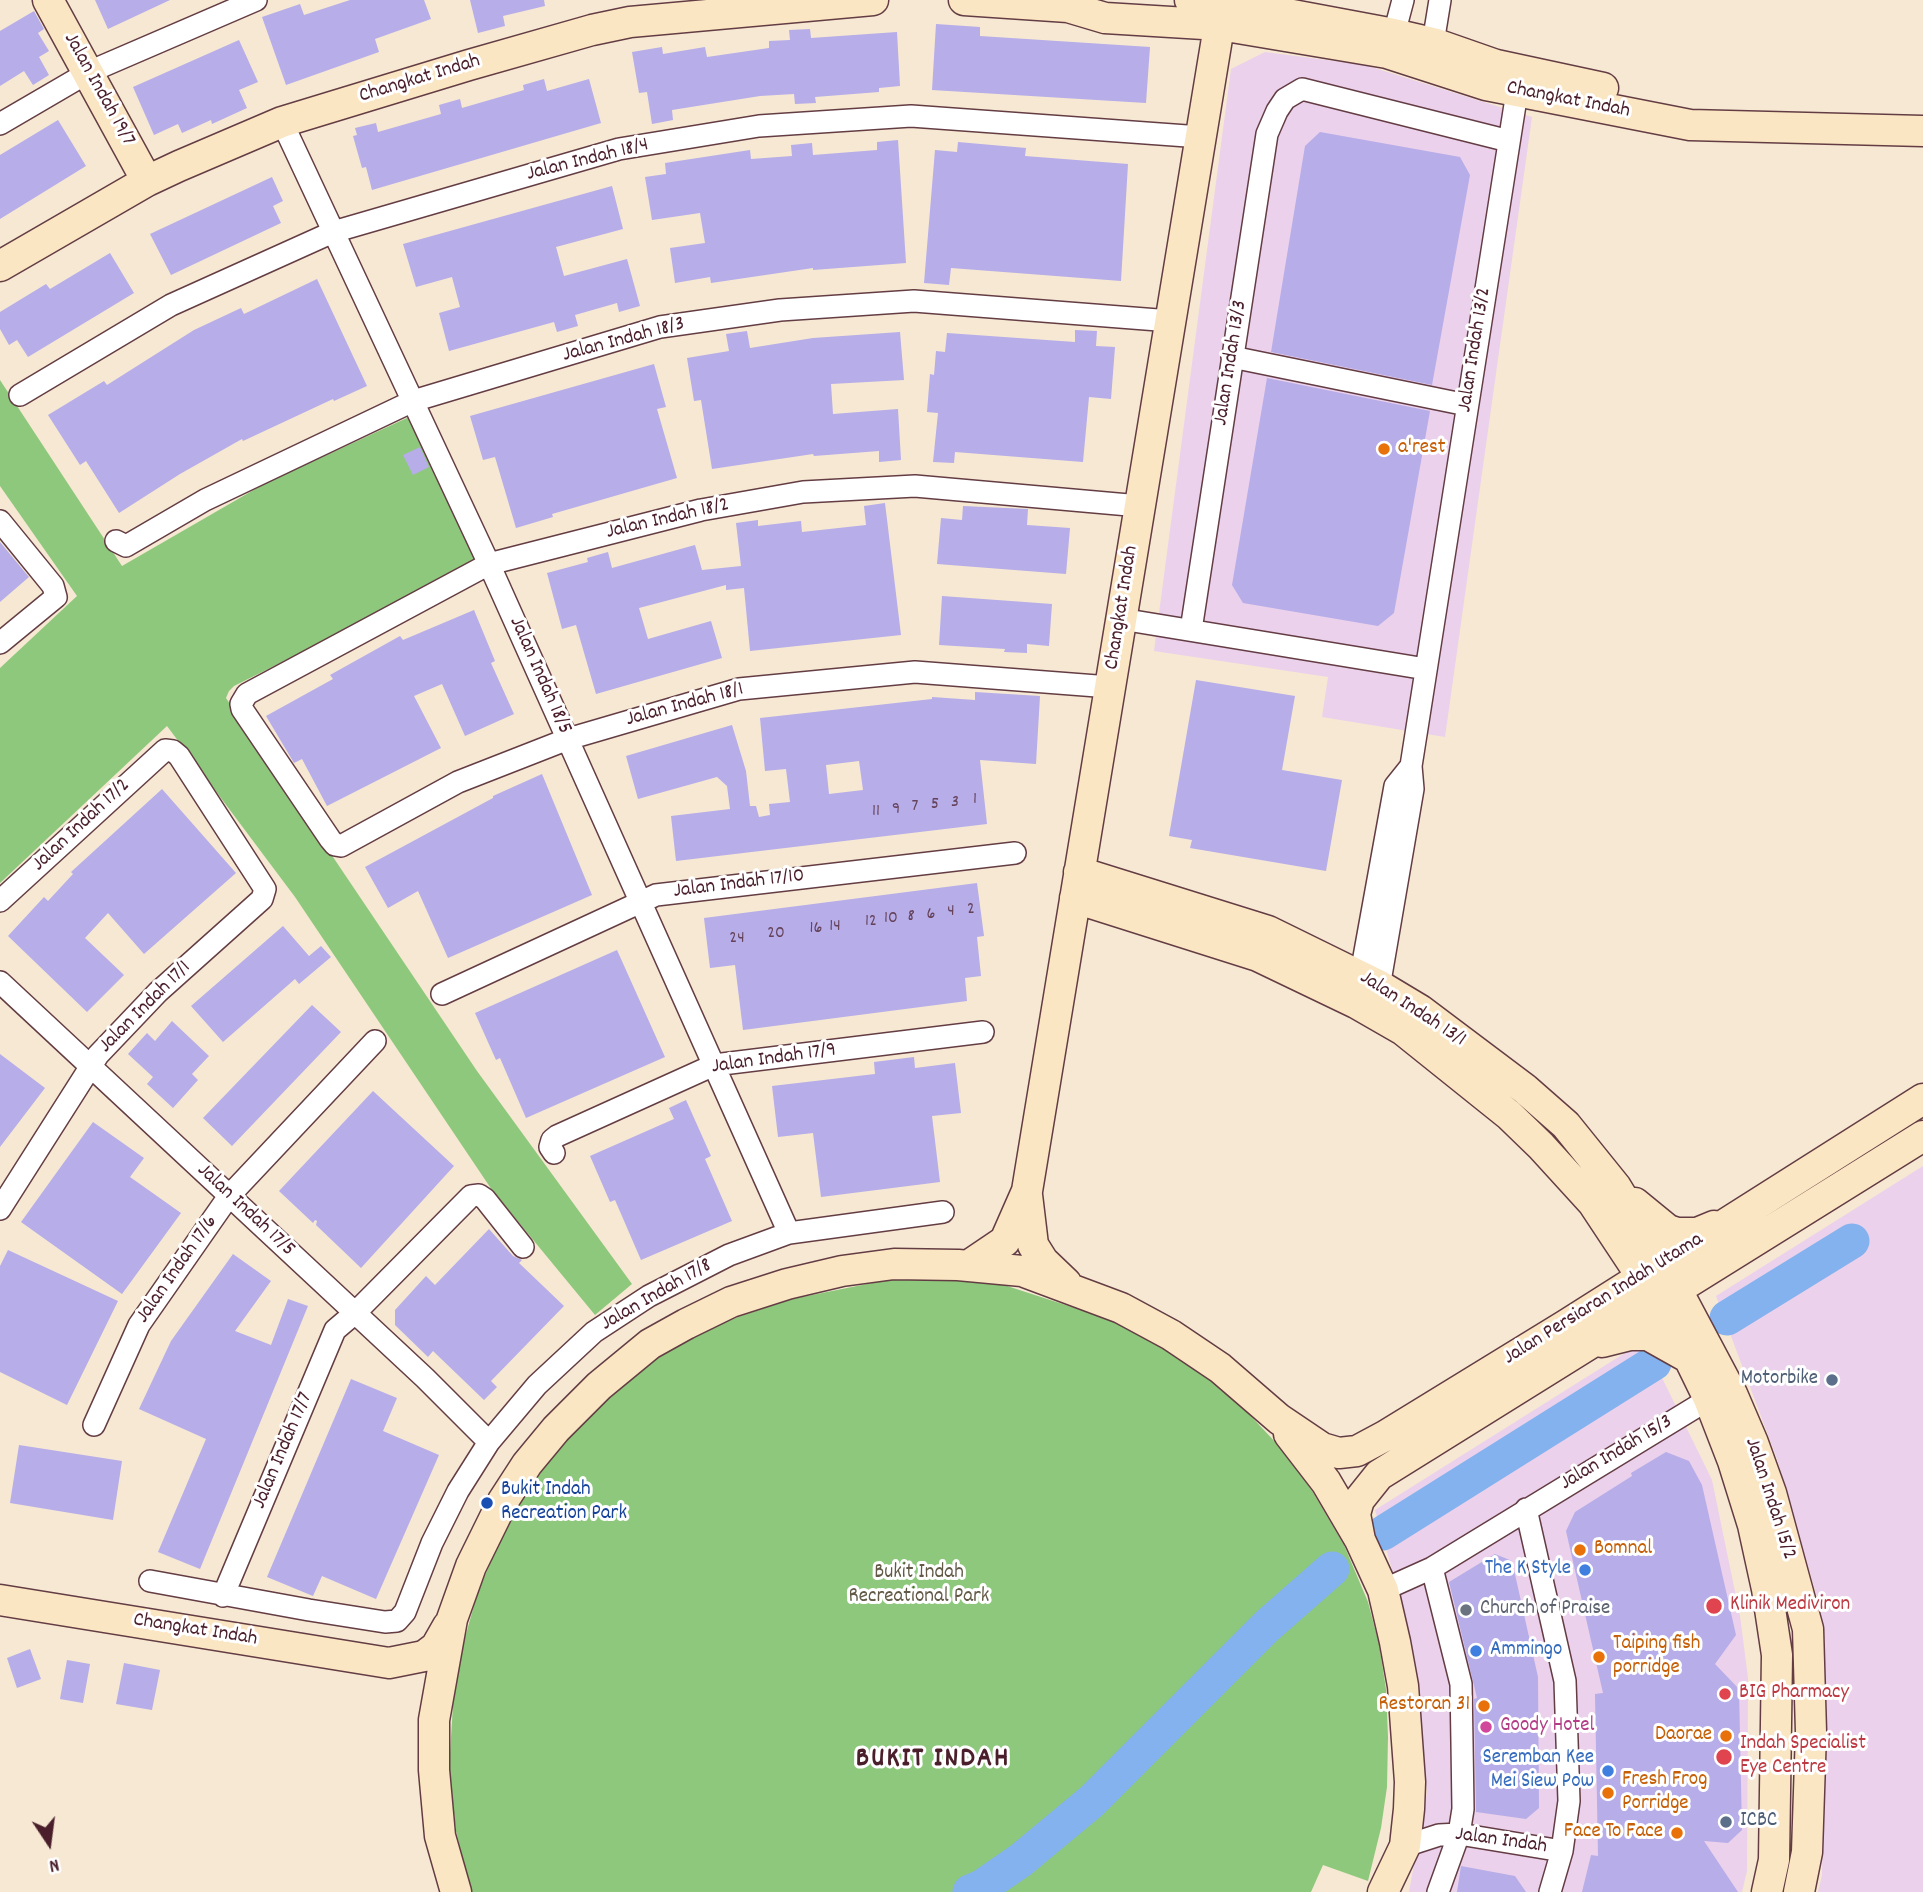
<!DOCTYPE html>
<html>
<head>
<meta charset="utf-8">
<style>
	body { margin:0 }
	#map { position:relative; width:1923px; height:1892px; overflow:hidden; background:#f6e8d3; font-family:Dekko,sans-serif }
	canvas { display:block }
	.north { position:absolute; left:14px; top:1808px; width:70px; height:70px; -webkit-text-stroke:5px #fff; paint-order:stroke; rotate:167deg; font-size:19px; font-weight:700; line-height:28px; text-align:center; color:#4a1f2b }
	.north::after { content:''; display:block; margin:auto; width:24px; height:32px; background:#4a1f2b; clip-path:polygon(50% 0,100% 100%,50% 72%,0 100%) }
</style>
</head>
<body>
<div id="map">
<canvas width="1923" height="1892"></canvas>
<div class="north">N</div>
</div>
<script>
const g = document.querySelector('canvas').getContext('2d');
g.lineJoin = 'round';
function paint(path, color) { g.fillStyle = color; g.fill(path, 'evenodd'); }
const toPath = rows => new Path2D(rows.map(r => 'M' + r).join(''));
function strokePath(path, color, width, dash) { g.strokeStyle = color; g.lineWidth = width; g.lineCap = dash ? 'butt' : 'round'; g.setLineDash(dash || []); g.stroke(path); }
function label(font, color, halo, rows, align = 'center') {
  g.font = font + ' Dekko,sans-serif'; g.lineWidth = 6; g.setLineDash([]); g.textBaseline = 'middle'; g.strokeStyle = halo; g.fillStyle = color; for (const [text, x, y, turn = 0] of rows) {
    g.save(); g.translate(x, y); g.rotate((+turn || 0) * Math.PI / 180); g.textAlign = isNaN(turn) ? turn : align; if (halo) g.strokeText(text, 0, 0); g.fillText(text, 0, 0); g.restore();
  }
}
paint(toPath([
	[1265,52,1365,65,1532,117,1445,737,1322,717,1328,677,1154,651,1231,69],
	[1923,1166,1923,1892,1818,1892,1822,1875,1824,1641,1817,1597,1777,1459,1716,1296],
	[1644,1341,1712,1480,1740,1616,1748,1678,1747,1871,1742,1892,1409,1892,1427,1792,1403,1608,1375,1510]
]), '#ebd1eb');
paint(toPath([
	[0,380,122,566,264,484,409,417,485,561,234,686,229,691,226,698,477,1071,632,1284,595,1315,492,1190,295,897,167,726,0,883,0,668,77,596,0,486],
	[892,1279,955,1280,1004,1285,1115,1321,1163,1346,1209,1379,1247,1412,1278,1445,1311,1489,1344,1545,1368,1602,1379,1644,1386,1689,1388,1737,1387,1787,1381,1828,1368,1881,1323,1865,1311,1892,471,1892,456,1831,449,1769,455,1673,477,1595,498,1544,518,1505,539,1475,567,1439,606,1399,656,1359,695,1335,738,1317,792,1299]
]), '#8ec87c');
strokePath(toPath([
	[1727,1318,1852,1241],
	[1383,1533,1654,1363],
	[970,1892,982,1887,1021,1860,1092,1801,1267,1626,1332,1569]
]), '#83b2ee', 35);
paint(toPath([
	[95,0,170,0,108,29],
	[350,0,424,0,431,19,375,39,379,52,286,85,262,17,300,4,304,15],
	[470,0,544,0,545,6,503,16,505,26,478,33],
	[34,11,44,29,38,33,49,51,39,57,49,75,33,85,24,71,0,86,0,31],
	[936,24,980,27,980,36,1150,47,1146,103,932,90],
	[810,29,811,38,897,32,900,86,879,88,879,92,815,97,816,103,795,104,794,94,760,96,672,110,673,120,652,124,647,92,639,93,632,52,662,47,663,54,705,47,707,57,769,48,769,41,790,40,789,30],
	[239,40,258,82,239,90,247,108,212,124,211,120,182,133,178,124,154,135,133,87],
	[544,79,547,91,589,79,601,123,372,190,366,167,362,168,353,136,357,135,355,128,376,123,378,132,441,114,439,105,460,99,462,108,524,90,523,85],
	[58,120,86,166,0,219,0,155],
	[1320,132,1460,157,1470,175,1432,385,1271,352,1305,146],
	[898,140,906,263,813,270,813,268,711,283,710,277,675,283,670,248,705,243,700,213,652,220,645,177,666,174,665,163,750,150,751,159,792,156,791,145,812,143,813,155,877,150,877,142],
	[958,142,1026,148,1025,156,1128,164,1121,281,951,268,949,285,924,283,935,150,957,152],
	[272,177,283,201,273,206,281,223,171,275,150,234],
	[612,186,623,229,556,247,564,276,627,259,640,306,619,312,617,303,575,315,578,326,557,332,554,322,449,351,439,313,460,307,452,277,416,287,403,244],
	[110,253,134,293,28,357,17,340,9,345,0,329,0,312,46,284,50,289],
	[317,279,367,386,334,401,333,399,243,441,242,439,180,474,119,513,86,461,80,465,48,415,104,381,107,385,194,330,241,308,244,314],
	[1075,330,1097,331,1096,346,1115,347,1111,399,1089,397,1083,462,955,452,954,463,933,462,938,413,927,412,930,374,934,375,936,351,945,352,947,333,1075,342],
	[747,331,750,348,813,338,900,332,904,380,831,384,833,414,898,409,901,460,879,462,879,451,814,456,813,454,712,469,701,400,694,401,687,358,729,351,726,334],
	[654,364,666,407,657,409,677,478,552,514,553,517,516,528,495,457,483,460,470,416],
	[1267,378,1430,411,1394,613,1378,626,1243,603,1232,585],
	[420,447,429,467,413,475,403,455],
	[885,503,901,635,750,651,744,588,726,590,726,585,639,608,648,639,711,621,722,658,596,694,576,625,562,629,547,573,588,562,587,558,608,552,612,568,695,545,702,570,741,566,736,523,758,520,758,526,801,521,802,532,866,525,864,506],
	[963,506,1028,509,1027,525,1070,528,1066,574,937,564,941,518,962,520],
	[0,542,29,577,0,602],
	[942,596,1052,604,1049,646,1027,644,1027,653,1004,652,1005,649,939,645],
	[474,610,495,661,491,663,514,714,465,736,442,684,414,696,441,748,327,806,302,759,294,763,266,716,333,679,330,675,400,636,403,640],
	[1196,680,1295,696,1282,770,1342,780,1326,871,1190,848,1192,840,1169,836],
	[975,692,1040,696,1036,764,980,760,987,824,676,861,671,816,730,809,727,786,717,777,638,799,626,756,732,725,746,771,750,806,756,806,759,817,770,815,769,804,790,802,786,769,765,771,760,718,932,699,932,697,975,700],
	[859,761,863,790,829,794,826,765],
	[542,774,592,895,448,958,418,891,388,908,365,867,493,798,493,796],
	[162,789,236,873,144,954,108,913,85,938,124,975,87,1012,8,936,44,897,48,901,73,874,71,872],
	[977,883,984,936,977,937,981,976,965,978,967,1001,743,1030,735,965,710,968,704,918],
	[283,926,309,956,321,946,331,957,299,984,295,979,223,1042,191,1006],
	[617,950,665,1057,526,1118,500,1058,496,1060,475,1013],
	[312,1005,341,1032,232,1146,203,1118],
	[172,1021,209,1056,192,1074,198,1080,173,1108,147,1084,153,1077,128,1054,147,1033,155,1041],
	[0,1054,45,1088,0,1147],
	[914,1057,915,1068,955,1063,961,1113,932,1116,940,1182,821,1197,813,1133,778,1137,772,1086,875,1074,874,1062],
	[373,1091,454,1166,361,1268,316,1225,317,1221,315,1220,313,1223,279,1191],
	[686,1100,711,1156,705,1159,732,1221,641,1260,615,1200,610,1202,590,1156,674,1119,669,1108],
	[93,1122,144,1158,130,1177,181,1213,122,1294,21,1222],
	[489,1229,513,1256,522,1260,519,1263,564,1306,491,1381,497,1387,484,1400,433,1351,428,1357,395,1325,395,1310,426,1276,435,1285],
	[8,1250,118,1301,67,1405,0,1372,0,1266],
	[233,1254,271,1281,235,1331,271,1345,288,1299,308,1306,200,1569,158,1552,206,1439,139,1409,171,1341],
	[351,1379,397,1398,383,1431,439,1455,376,1599,322,1576,313,1596,267,1577],
	[19,1445,122,1461,113,1520,10,1503],
	[1666,1452,1689,1461,1702,1485,1736,1635,1715,1664,1739,1689,1742,1830,1728,1843,1704,1841,1738,1892,1582,1892,1591,1855,1598,1856,1595,1694,1603,1693,1566,1531,1575,1512,1632,1476,1631,1473],
	[1495,1554,1512,1561,1538,1677,1539,1808,1526,1819,1476,1812,1474,1699,1477,1698,1449,1582],
	[30,1649,41,1679,17,1688,7,1658],
	[67,1660,90,1664,83,1703,60,1699],
	[124,1663,160,1670,152,1710,116,1704],
	[1461,1866,1515,1876,1526,1892,1457,1892]
]), '#b6ade9');
const street = toPath([
	[1394,34,1403,0],
	[1433,43,1440,0],
	[282,122,489,564,789,1233],
	[0,124,89,72,256,0],
	[1232,357,1467,405],
	[20,395,171,305,333,232,619,149,759,126,911,116,1201,137],
	[0,521,53,586,56,597,0,643],
	[116,541,126,546,205,500,413,401,660,327,780,310,914,301,1171,321],
	[1121,619,1426,669],
	[1191,630,1267,134,1277,111,1285,99,1302,89,1509,141],
	[1110,687,915,672,739,689,568,739,458,782,341,846,335,845,330,839,242,709,241,704,247,694,489,564,701,510,803,492,915,486,1140,506],
	[0,901,165,750,173,751,179,756,265,889,262,899,158,992,98,1055,0,1209],
	[0,982,425,1378,489,1442],
	[1358,990,1395,786,1411,766],
	[442,994,656,895,1015,853],
	[1377,999,1413,789,1411,766,1517,92],
	[554,1153,550,1147,552,1140,557,1136,714,1065,983,1032],
	[94,1425,139,1325,229,1196,375,1041],
	[1526,1509,1565,1681,1569,1801,1562,1851,1550,1892],
	[1432,1568,1461,1684,1462,1743,1463,1809,1459,1834,1438,1892],
	[150,1581,309,1610,385,1622,397,1621,405,1612,432,1543,458,1491,489,1442,537,1385,594,1332,649,1296,729,1255,789,1233,943,1212],
	[1383,1590,1432,1568,1709,1399],
	[223,1596,335,1330,355,1313,471,1196,479,1195,485,1199,523,1247],
	[1405,1846,1439,1835,1459,1834,1562,1851]
]);
const secondary = toPath([
	[48,0,147,181],
	[964,0,1068,7,1105,18,1220,25,1387,53,1486,85,1690,125,1923,131],
	[1190,0,1223,2,1394,34,1433,43,1496,65,1603,88],
	[0,266,147,181,179,166,282,122,469,65,592,30,630,22,873,0],
	[1079,872,1268,931,1380,986,1420,1010,1525,1089,1566,1125,1616,1187,1663,1264,1732,1394,1753,1443,1771,1493,1808,1629,1811,1732,1807,1852,1799,1892],
	[1075,898,1258,956,1356,1003,1403,1030,1509,1115,1541,1146,1593,1203,1642,1277,1689,1358,1709,1399,1733,1461,1753,1525,1767,1589,1777,1655,1774,1860,1767,1892],
	[1027,1195,1033,1245,1043,1261,1066,1283],
	[1635,1203,1668,1230,1677,1233,1697,1233,1714,1226],
	[968,1266,1005,1241,1027,1191,1223,2],
	[1602,1342,1630,1335,1648,1335,1689,1358],
	[1289,1434,1326,1482,1360,1540,1383,1590,1395,1642,1403,1686,1410,1782,1409,1809,1405,1846,1383,1892],
	[1360,1540,1355,1514,1359,1500,1379,1475,1923,1136],
	[0,1600,389,1663,424,1656,436,1647,448,1626],
	[456,1892,440,1836,434,1770,434,1720,452,1619,471,1566,503,1501,527,1464,556,1429,599,1386,650,1344,686,1324,731,1302,787,1284,842,1271,894,1264,958,1265,1022,1271,1121,1308,1171,1335,1220,1368,1279,1419,1322,1448,1339,1453,1357,1451,1385,1436,1566,1325,1923,1099]
]);
strokePath(street, '#643d44', 24);
strokePath(secondary, '#643d44', 33);
strokePath(street, '#fff', 21);
strokePath(secondary, '#fbe6c3', 30);
for (const [x, y, r, color] of [
	[1384,449,7,"#e8710a"],
	[1832,1380,7,"#5c6f8a"],
	[487,1503,7,"#1a4fb4"],
	[1580,1550,7,"#e8710a"],
	[1585,1570,7,"#3f7fe0"],
	[1714,1606,9,"#e0444e"],
	[1466,1610,7,"#6b7280"],
	[1476,1651,7,"#3f7fe0"],
	[1599,1657,7,"#e8710a"],
	[1725,1694,7,"#e0444e"],
	[1484,1706,7,"#e8710a"],
	[1486,1727,7,"#d1479c"],
	[1726,1736,7,"#e8710a"],
	[1724,1757,9,"#e0444e"],
	[1608,1771,7,"#3f7fe0"],
	[1608,1793,7,"#e8710a"],
	[1726,1822,7,"#5c6f8a"],
	[1677,1833,7,"#e8710a"]
]) { const dot = new Path2D(); dot.arc(x, y, r, 0, 2 * Math.PI); g.fillStyle = color; g.fill(dot); strokePath(dot, '#fff', 2.5); }
label('18px', '#65425a', null, [
	["1",975,801],
	["3",955,804],
	["5",935,806],
	["7",915,808],
	["9",896,811],
	["11",876,813],
	["2",971,911],
	["4",951,913],
	["6",931,916],
	["8",911,918],
	["10",891,920],
	["12",871,923],
	["14",835,928],
	["16",816,930],
	["20",776,935],
	["24",737,940]
]);
label('21px', '#4a1f2b', '#fff', [
	["Changkat Indah",420,80,-17],
	["Jalan Indah 19/7",98,90,61],
	["Changkat Indah",1568,101,11],
	["Jalan Indah 18/4",588,161,-14],
	["Jalan Indah 18/3",624,341,-15],
	["Jalan Indah 13/2",1476,350,-81],
	["Jalan Indah 13/3",1232,363,-81],
	["Jalan Indah 18/2",668,520,-13],
	["Changkat Indah",1123,608,-81],
	["Jalan Indah 18/5",539,676,66],
	["Jalan Indah 18/1",685,706,-15],
	["Jalan Indah 17/2",82,826,-43],
	["Jalan Indah 17/10",739,885,-7],
	["Jalan Indah 17/1",146,1008,-45],
	["Jalan Indah 13/1",1412,1010,33],
	["Jalan Indah 17/9",774,1060,-8],
	["Jalan Indah 17/5",245,1211,43],
	["Jalan Indah 17/6",178,1270,-55],
	["Jalan Indah 17/8",657,1296,-30],
	["Jalan Persiaran Indah Utama",1604,1300,-32],
	["Jalan Indah 17/7",284,1451,-67],
	["Jalan Indah 15/3",1617,1454,-31],
	["Jalan Indah 15/2",1769,1499,72],
	["Changkat Indah",195,1631,9],
	["Jalan Indah",1501,1842,8]
]);
label('21px', '#c56008', '#fff', [
	["a'rest",1398,449],
	["Bomnal",1594,1550],
	["Taiping fish",1613,1645],
	["porridge",1613,1669],
	["Restoran 31",1470,1706,"right"],
	["Daorae",1712,1736,"right"],
	["Fresh Frog",1622,1781],
	["Porridge",1622,1805],
	["Face To Face",1663,1833,"right"]
], 'left');
label('21px', '#4e5e75', '#fff', [
	["Motorbike",1818,1380],
	["ICBC",1740,1822,"left"]
], 'right');
label('21px', '#164399', '#fff', [
	["Bukit Indah",501,1491],
	["Recreation Park",501,1515]
], 'left');
label('21px', '#366cbe', '#fff', [
	["The K Style",1571,1570],
	["Ammingo",1490,1651,"left"],
	["Seremban Kee",1594,1759],
	["Mei Siew Pow",1594,1783]
], 'right');
label('21px', '#625a47', '#fff', [
	["Bukit Indah",919,1574],
	["Recreational Park",919,1598]
]);
label('21px', '#be3a42', '#fff', [
	["Klinik Mediviron",1730,1606],
	["BIG Pharmacy",1739,1694],
	["Indah Specialist",1740,1745],
	["Eye Centre",1740,1769]
], 'left');
label('21px', '#5b616d', '#fff', [
	["Church of Praise",1480,1610]
], 'left');
label('21px', '#b23c85', '#fff', [
	["Goody Hotel",1500,1727]
], 'left');
g.letterSpacing = '2px';
label('bold 28px', '#4a1f2b', '#fff', [
	["BUKIT INDAH",933,1761]
]);
g.letterSpacing = '0px';
</script>
</body>
</html>
